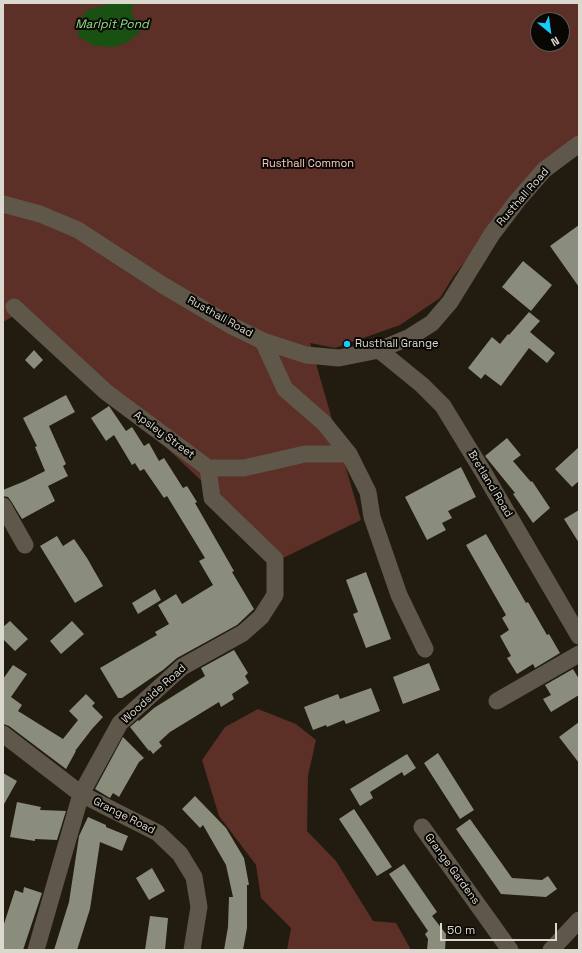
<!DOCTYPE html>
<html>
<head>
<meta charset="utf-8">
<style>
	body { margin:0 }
	#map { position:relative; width:582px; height:953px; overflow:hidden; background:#221c10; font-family:"Space Grotesk",sans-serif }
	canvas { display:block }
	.frame { position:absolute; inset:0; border:4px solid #dbd8d0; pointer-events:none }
	.north { position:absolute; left:530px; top:12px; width:40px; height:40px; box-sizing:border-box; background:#090704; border:1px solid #5d5b56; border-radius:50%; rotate:151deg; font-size:11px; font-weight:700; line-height:16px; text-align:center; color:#dbd8d0 }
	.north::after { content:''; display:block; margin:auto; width:14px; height:18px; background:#18cafc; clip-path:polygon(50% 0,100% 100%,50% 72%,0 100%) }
	.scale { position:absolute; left:440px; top:923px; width:117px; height:18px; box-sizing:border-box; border:2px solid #dbd8d0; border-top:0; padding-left:5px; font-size:12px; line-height:14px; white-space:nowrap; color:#dbd8d0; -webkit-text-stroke:3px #090704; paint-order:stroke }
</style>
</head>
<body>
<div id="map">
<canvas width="582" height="953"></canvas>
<div class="frame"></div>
<div class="north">N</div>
<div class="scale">50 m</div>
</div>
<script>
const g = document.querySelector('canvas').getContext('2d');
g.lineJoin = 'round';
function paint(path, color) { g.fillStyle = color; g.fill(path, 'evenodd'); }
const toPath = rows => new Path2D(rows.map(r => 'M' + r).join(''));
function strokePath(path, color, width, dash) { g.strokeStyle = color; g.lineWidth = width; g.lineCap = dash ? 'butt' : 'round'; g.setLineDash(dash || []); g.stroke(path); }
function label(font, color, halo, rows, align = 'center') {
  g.font = font + ' "Space Grotesk",sans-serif'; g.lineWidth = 4; g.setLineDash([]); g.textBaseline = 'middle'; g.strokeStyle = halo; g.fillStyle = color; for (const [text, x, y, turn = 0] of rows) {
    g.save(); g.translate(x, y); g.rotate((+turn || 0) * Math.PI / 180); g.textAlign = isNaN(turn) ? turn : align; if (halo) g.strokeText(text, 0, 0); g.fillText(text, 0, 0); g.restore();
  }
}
paint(toPath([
	[3,3,579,3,579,136,539,165,453,277,440,298,400,325,335,348,310,343,361,520,283,558,22,311,3,322],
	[538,20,562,20,562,44,538,44],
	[258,709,296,724,316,740,308,776,307,831,336,861,373,921,396,923,410,948,410,950,287,950,291,928,261,898,256,865,219,816,202,760,225,727]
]), '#5c2f27');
paint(toPath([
	[114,3,134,3,131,11,140,32,128,42,115,47,94,46,78,36,79,21,87,10]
]), '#185111');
paint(toPath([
	[579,225,579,287,550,246],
	[523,261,552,285,531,311,502,287],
	[529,312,540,321,530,332,555,353,547,363,529,348,501,386,485,374,481,379,468,368,492,337,500,344,508,334,509,335],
	[34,350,43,360,34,369,25,360],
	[66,395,75,412,49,426,66,464,63,466,68,476,48,486,55,501,22,519,11,501,8,497,3,496,3,490,25,481,45,471,35,447,37,446,23,418],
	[109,406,126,431,132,427,144,446,149,443,159,461,164,458,183,488,187,486,197,502,195,503,234,571,232,572,254,609,237,625,177,658,163,670,122,698,118,698,100,668,157,635,155,632,169,624,158,605,176,594,182,604,213,585,199,561,205,558,167,496,164,498,144,469,140,471,135,463,132,465,114,435,106,441,91,418],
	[507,438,521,455,513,461,531,482,532,481,550,508,533,523,513,494,515,493,485,456],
	[579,447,579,481,572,487,555,469],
	[461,467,476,497,448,511,452,518,442,523,446,530,427,540,405,497],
	[579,510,579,543,564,519],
	[486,534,526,603,528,602,547,635,549,634,560,653,535,668,533,664,517,674,507,658,511,656,500,636,509,630,502,618,506,615,466,545],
	[57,536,63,546,74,539,87,558,103,586,75,603,40,546],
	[366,572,391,639,366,648,353,614,358,612,346,580],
	[155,589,161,600,138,614,132,603],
	[10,621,28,639,15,651,3,639,3,627],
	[72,621,84,634,61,654,50,641],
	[234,650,248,673,245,676,249,683,232,694,234,699,221,707,219,702,170,732,159,742,162,746,153,754,150,750,149,751,130,727,138,720,139,721,154,708,205,676,201,668],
	[429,663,440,690,403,704,393,677],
	[13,665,27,674,11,697,22,705,18,711,63,739,78,720,69,711,86,694,95,703,92,706,103,717,92,729,75,751,76,751,66,769,9,726,3,724,3,679],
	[573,669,579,679,579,695,551,712,543,699,551,695,545,685],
	[371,688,380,711,346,724,344,720,327,727,326,725,313,730,304,707,338,694,340,699],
	[579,722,579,763,559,737],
	[123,737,144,758,139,762,119,797,113,793,110,798,95,789],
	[438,753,474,810,460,819,424,763],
	[407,754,416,768,404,776,402,772,370,792,373,798,360,806,350,789],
	[3,773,17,781,3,806],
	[195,796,226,828,244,858,249,885,247,885,247,928,243,950,224,950,228,927,229,897,233,897,226,865,203,825,200,828,182,809],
	[17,802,41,807,40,810,66,811,57,840,35,839,35,841,10,837],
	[354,809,392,867,377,876,339,819],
	[88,817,106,825,106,827,128,836,122,851,100,842,90,909,77,950,54,950,69,902,79,836],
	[470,819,512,878,542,880,548,876,557,889,546,897,501,894,456,829],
	[404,864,437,912,432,916,446,934,445,950,427,950,428,939,425,934,428,931,389,874],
	[152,868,165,891,149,900,136,878],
	[24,887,42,893,23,950,3,950,3,927,15,890,23,893],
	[150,916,168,918,165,950,145,950]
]), '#8a8c7c');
strokePath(toPath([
	[3,204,40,214,78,230,161,284,230,325,263,341,306,355,339,358,379,350,410,337,432,323,450,302,492,234,517,201,544,170,579,144],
	[14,307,106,392,208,468,244,468,305,454,349,454],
	[263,341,285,389,324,423,349,454,368,492,372,517,399,595,425,649],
	[379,350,422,385,443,406,485,475,579,636],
	[3,506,25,545],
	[497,701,579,654],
	[3,734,81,794,158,833,180,854,194,877,199,907,192,950],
	[422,827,510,950],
	[36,950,81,794,120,723,182,667,243,633,261,617,275,595,275,559,212,498,208,468],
	[551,950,579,920]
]), '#5e574a', 17);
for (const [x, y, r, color] of [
	[347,344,4,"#18cafc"]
]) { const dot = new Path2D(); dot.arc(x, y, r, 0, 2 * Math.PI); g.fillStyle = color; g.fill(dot); strokePath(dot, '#090704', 1.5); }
label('11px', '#facac1', '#090704', [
	["Rusthall Common",308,164]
]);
label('11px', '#dbd8d0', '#090704', [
	["Rusthall Road",523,197,-49],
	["Rusthall Road",220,317,29],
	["Apsley Street",164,435,36],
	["Bretland Road",490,484,59],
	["Woodside Road",154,694,-42],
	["Grange Road",124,816,27],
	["Grange Gardens",452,869,54]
]);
label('11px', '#dbd8d0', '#090704', [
	["Rusthall Grange",355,344]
], 'left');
label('italic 12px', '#94e18a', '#090704', [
	["Marlpit Pond",112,25]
]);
</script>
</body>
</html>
